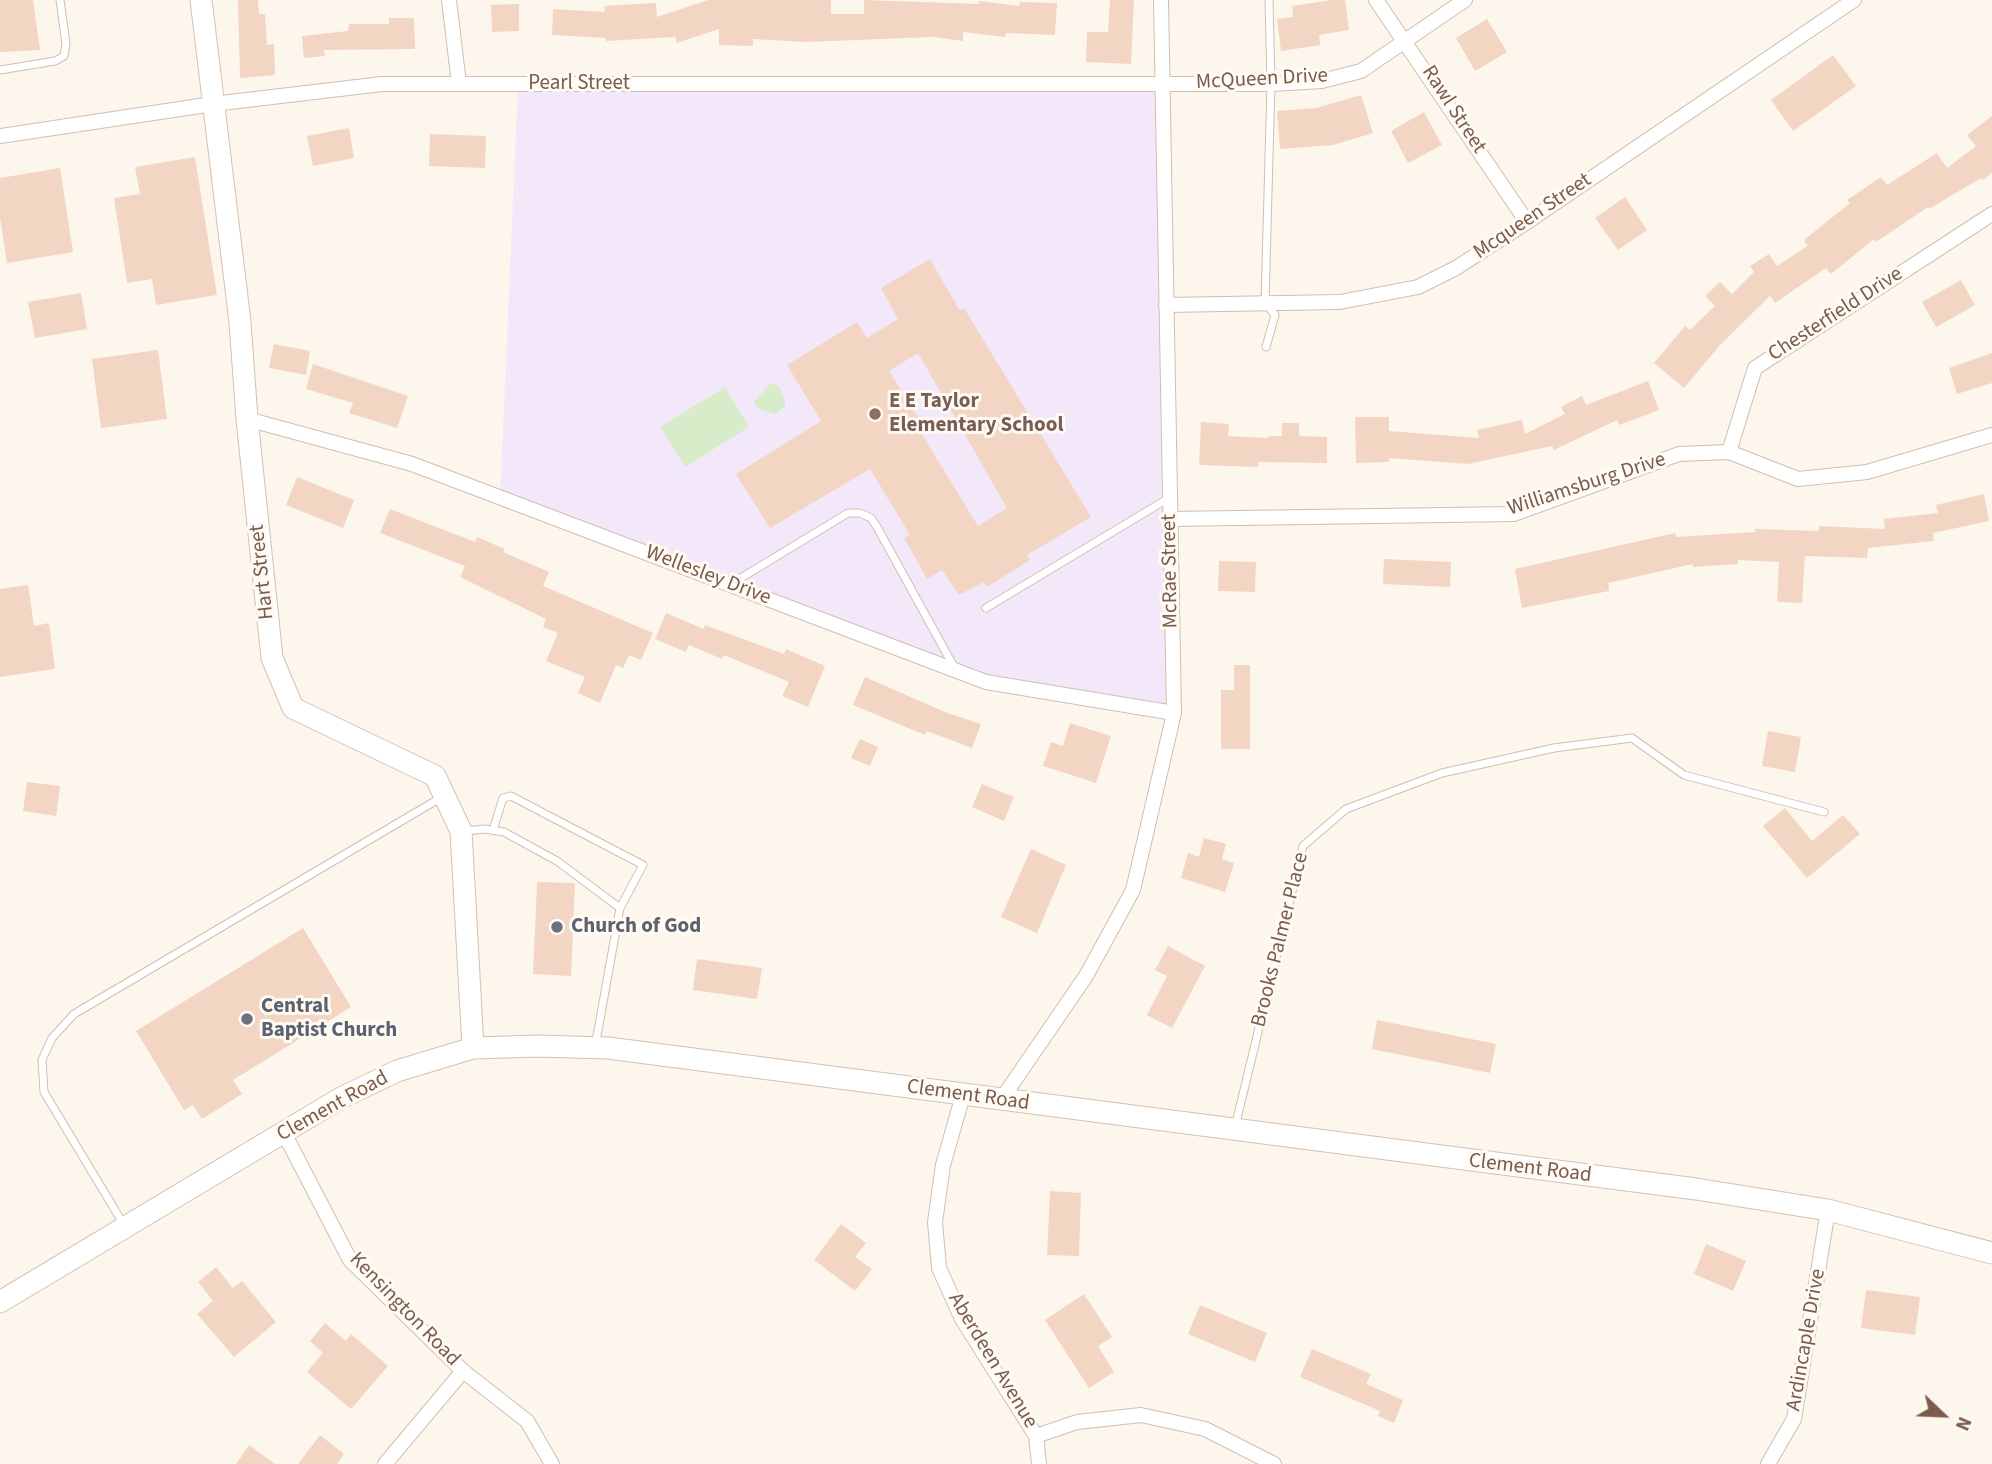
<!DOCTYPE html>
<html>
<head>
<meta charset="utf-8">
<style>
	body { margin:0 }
	#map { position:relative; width:1992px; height:1464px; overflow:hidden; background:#fdf6ec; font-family:"Source Sans 3",sans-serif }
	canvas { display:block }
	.north { position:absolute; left:1908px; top:1380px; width:70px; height:70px; -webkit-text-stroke:5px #fffaf3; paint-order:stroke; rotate:113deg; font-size:19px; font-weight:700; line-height:28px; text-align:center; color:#7a5c4d }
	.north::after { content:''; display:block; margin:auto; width:24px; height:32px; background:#7a5c4d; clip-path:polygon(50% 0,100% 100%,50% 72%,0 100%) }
</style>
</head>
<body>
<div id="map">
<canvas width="1992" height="1464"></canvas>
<div class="north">N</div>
</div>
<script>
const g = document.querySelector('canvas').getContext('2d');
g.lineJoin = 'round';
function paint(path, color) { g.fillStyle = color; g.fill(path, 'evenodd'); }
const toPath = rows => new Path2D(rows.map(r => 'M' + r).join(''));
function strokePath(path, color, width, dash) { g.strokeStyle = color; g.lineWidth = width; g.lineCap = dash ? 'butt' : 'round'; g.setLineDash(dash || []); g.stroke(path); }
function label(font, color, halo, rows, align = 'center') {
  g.font = font + ' "Source Sans 3",sans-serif'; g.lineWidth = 6; g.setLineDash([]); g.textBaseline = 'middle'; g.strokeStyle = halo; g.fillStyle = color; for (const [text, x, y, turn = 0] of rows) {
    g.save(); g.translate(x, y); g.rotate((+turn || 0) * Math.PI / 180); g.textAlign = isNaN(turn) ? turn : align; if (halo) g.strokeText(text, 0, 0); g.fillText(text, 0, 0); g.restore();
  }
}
paint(toPath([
	[518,84,1162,84,1174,713,986,682,500,498]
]), '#f3e8fa');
paint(toPath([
	[771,383,779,386,785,401,785,406,776,414,758,409,754,402],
	[725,387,749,427,685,467,660,427]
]), '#d8ecc9');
paint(toPath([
	[0,0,33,0,40,50,0,52],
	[238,0,258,0,259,14,265,14,267,45,274,44,275,75,240,78],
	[708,0,831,0,831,14,864,14,864,0,979,4,979,1,1019,6,1020,2,1057,3,1055,35,1006,33,1005,37,963,32,963,41,933,37,806,42,753,39,753,46,719,45,719,29,677,43,675,37,606,41,606,38,552,35,553,9,605,12,604,6,656,3,657,17],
	[1110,0,1134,0,1131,64,1086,62,1087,32,1108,32],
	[1332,0,1345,0,1349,30,1319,35,1320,45,1281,51,1277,19,1293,17,1292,6],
	[519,4,519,31,492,32,491,5],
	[389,18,414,18,415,49,324,50,325,56,304,58,302,36,348,31,349,24,389,24],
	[1487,19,1507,52,1475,71,1456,38],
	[1833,55,1856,86,1793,131,1771,100],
	[1361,95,1373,133,1333,145,1280,149,1277,111,1316,108],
	[1424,112,1442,145,1408,163,1391,131],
	[1992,116,1992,173,1983,180,1981,178,1929,209,1928,207,1876,242,1874,239,1831,274,1826,268,1775,303,1770,296,1721,344,1684,388,1654,363,1685,326,1690,330,1715,306,1705,296,1720,282,1732,294,1754,272,1750,266,1769,254,1777,266,1808,246,1804,240,1850,203,1847,200,1881,177,1887,185,1937,153,1947,168,1976,146,1967,135],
	[349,128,354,158,313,166,307,136],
	[430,134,486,136,485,168,429,166],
	[195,157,217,295,156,305,152,279,127,283,114,198,140,194,135,167],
	[60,168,73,252,7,263,0,218,0,178],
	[1625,197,1647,230,1618,250,1595,218],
	[930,259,960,311,964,308,1091,517,1027,555,1030,560,987,587,984,582,959,595,942,570,927,579,904,538,910,535,870,469,770,528,736,474,821,421,787,365,857,322,867,338,898,319,881,288],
	[918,353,1007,508,978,526,921,433,926,430,889,371],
	[1961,280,1975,305,1936,327,1922,302],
	[81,293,87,329,35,338,28,302],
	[274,344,310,351,306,375,269,368],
	[158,350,167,419,101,428,92,359],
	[1992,353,1992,383,1957,394,1949,368],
	[313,364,408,396,397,428,349,413,353,403,306,389],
	[1648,381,1659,410,1619,425,1617,420,1554,450,1552,446,1468,464,1389,458,1389,462,1356,463,1355,417,1389,417,1389,431,1479,438,1477,430,1522,420,1525,434,1565,414,1561,407,1582,396,1586,405],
	[1201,422,1229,424,1228,436,1268,438,1268,436,1282,436,1282,423,1299,423,1299,436,1327,437,1327,463,1258,462,1258,467,1199,465],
	[297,477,354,500,343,528,286,505],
	[1984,494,1989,521,1933,533,1934,541,1868,548,1867,558,1805,556,1802,603,1777,602,1779,562,1738,560,1738,564,1693,567,1693,564,1608,583,1609,591,1522,608,1515,569,1675,533,1676,537,1755,532,1755,529,1819,531,1819,526,1885,529,1884,519,1938,513,1936,505],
	[390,509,475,542,477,537,505,549,503,552,549,572,543,586,653,633,641,660,629,655,623,668,616,665,600,703,578,693,585,677,546,661,558,633,543,627,546,619,460,577,465,566,380,533],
	[1384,559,1451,562,1450,587,1383,584],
	[1219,561,1256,562,1255,592,1218,591],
	[28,585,34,626,49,623,55,669,0,677,0,589],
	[666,613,704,629,705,625,784,654,786,649,825,666,808,707,782,696,789,682,724,655,722,659,689,645,686,652,655,639],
	[1234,665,1250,665,1250,749,1221,749,1221,690,1234,690],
	[865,677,945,712,981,724,972,748,927,731,925,735,853,705],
	[1070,723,1111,736,1096,783,1043,766,1051,742,1063,746],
	[1768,731,1801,737,1795,772,1762,766],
	[860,739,878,747,870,766,851,758],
	[27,782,60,786,56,816,23,811],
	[982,784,1014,797,1004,821,972,807],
	[1785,808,1812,841,1843,815,1860,834,1807,878,1763,826],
	[1204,838,1226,844,1222,859,1234,863,1225,892,1181,878,1188,853,1199,857],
	[1031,849,1066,865,1037,933,1001,917],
	[537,882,575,883,571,976,533,974],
	[303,928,351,1007,233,1080,242,1094,202,1119,193,1105,184,1110,136,1031],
	[1168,946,1205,966,1172,1028,1147,1015,1167,976,1155,970],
	[697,959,762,968,757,999,693,990],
	[1377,1020,1496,1044,1490,1073,1372,1049],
	[1050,1191,1081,1193,1079,1256,1047,1255],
	[841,1224,866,1243,855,1257,872,1269,855,1291,814,1260],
	[1706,1244,1746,1261,1733,1291,1694,1274],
	[216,1267,233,1288,242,1281,276,1322,234,1357,197,1314,213,1301,198,1282],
	[1866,1290,1920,1297,1915,1335,1861,1328],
	[1084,1294,1112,1337,1098,1346,1114,1372,1089,1388,1045,1320],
	[1200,1305,1267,1333,1255,1362,1188,1334],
	[325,1323,346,1341,351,1334,388,1366,351,1409,307,1372,323,1353,310,1341],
	[1312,1349,1371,1374,1366,1384,1403,1400,1394,1423,1378,1416,1380,1411,1300,1377],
	[320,1435,344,1454,337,1464,298,1464],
	[249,1445,275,1464,236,1464]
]), '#f3d5c3');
const lane = toPath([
	[0,70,55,61,64,56,66,44,60,0],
	[1266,347,1275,315,1265,303,1271,84,1269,0],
	[731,584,848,513,860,513,871,518,877,527,954,667],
	[986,608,1169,498],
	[493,830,503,798,511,796,643,865,620,908],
	[464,831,485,829,504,832,557,861,620,908,595,1047],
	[1235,1127,1303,846,1346,809,1442,773,1554,748,1632,738,1684,775,1824,812],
	[124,1225,44,1092,42,1060,52,1038,74,1014,442,797]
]);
const street = toPath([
	[449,0,459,84],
	[1376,0,1527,222],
	[0,136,213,104,382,84,1271,84,1322,81,1361,71,1465,0],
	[1166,305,1340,302,1418,287,1456,268,1527,222,1854,0],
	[247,419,412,464,986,682,1174,713],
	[1729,452,1755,368,1992,214],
	[1170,519,1514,514,1679,454,1729,452,1798,479,1867,472,1992,435],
	[963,1095,943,1165,935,1222,939,1268,962,1319,1036,1436,1039,1464],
	[1001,1100,1086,976,1133,890,1174,713,1161,0],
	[284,1133,350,1260,463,1371,527,1421,552,1464],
	[1036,1436,1077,1422,1141,1415,1205,1429,1274,1464],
	[385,1464,463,1371],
	[1768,1464,1794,1419,1828,1210]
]);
const secondary = toPath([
	[201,0,240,322,247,419,272,658,293,708,435,776,461,831,473,1048],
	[0,1302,341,1098,397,1071,473,1048,538,1046,608,1048,1696,1189,1828,1210,1992,1253]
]);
strokePath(lane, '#d1beb0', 9);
strokePath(street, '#d1beb0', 16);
strokePath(secondary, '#d6c0b0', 23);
strokePath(lane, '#fff', 7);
strokePath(street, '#fff', 14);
strokePath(secondary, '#fff', 21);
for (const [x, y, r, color] of [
	[875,414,7,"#8d6e63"],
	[557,927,7,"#6b7280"],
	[247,1019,7,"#6b7280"]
]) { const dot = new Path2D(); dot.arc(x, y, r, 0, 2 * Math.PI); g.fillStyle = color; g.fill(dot); strokePath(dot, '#fffaf3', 2.5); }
label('21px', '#7a5c4d', '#fffaf3', [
	["McQueen Drive",1262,80,-3],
	["Pearl Street",579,84],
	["Rawl Street",1453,110,57],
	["Mcqueen Street",1533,217,-34],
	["Chesterfield Drive",1836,315,-33],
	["Williamsburg Drive",1587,485,-18],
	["McRae Street",1171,571,-91],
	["Hart Street",263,572,-96],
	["Wellesley Drive",708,576,21],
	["Brooks Palmer Place",1281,940,-76],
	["Clement Road",968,1096,8],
	["Clement Road",333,1107,-29],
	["Clement Road",1530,1169,7],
	["Kensington Road",404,1310,46],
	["Ardincaple Drive",1807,1340,-80],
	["Aberdeen Avenue",992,1361,59]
]);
label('bold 21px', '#785e54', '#fffaf3', [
	["E E Taylor",889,402],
	["Elementary School",889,426]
], 'left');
label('bold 21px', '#5b616d', '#fffaf3', [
	["Church of God",571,927],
	["Central",261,1007],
	["Baptist Church",261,1031]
], 'left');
</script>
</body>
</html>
